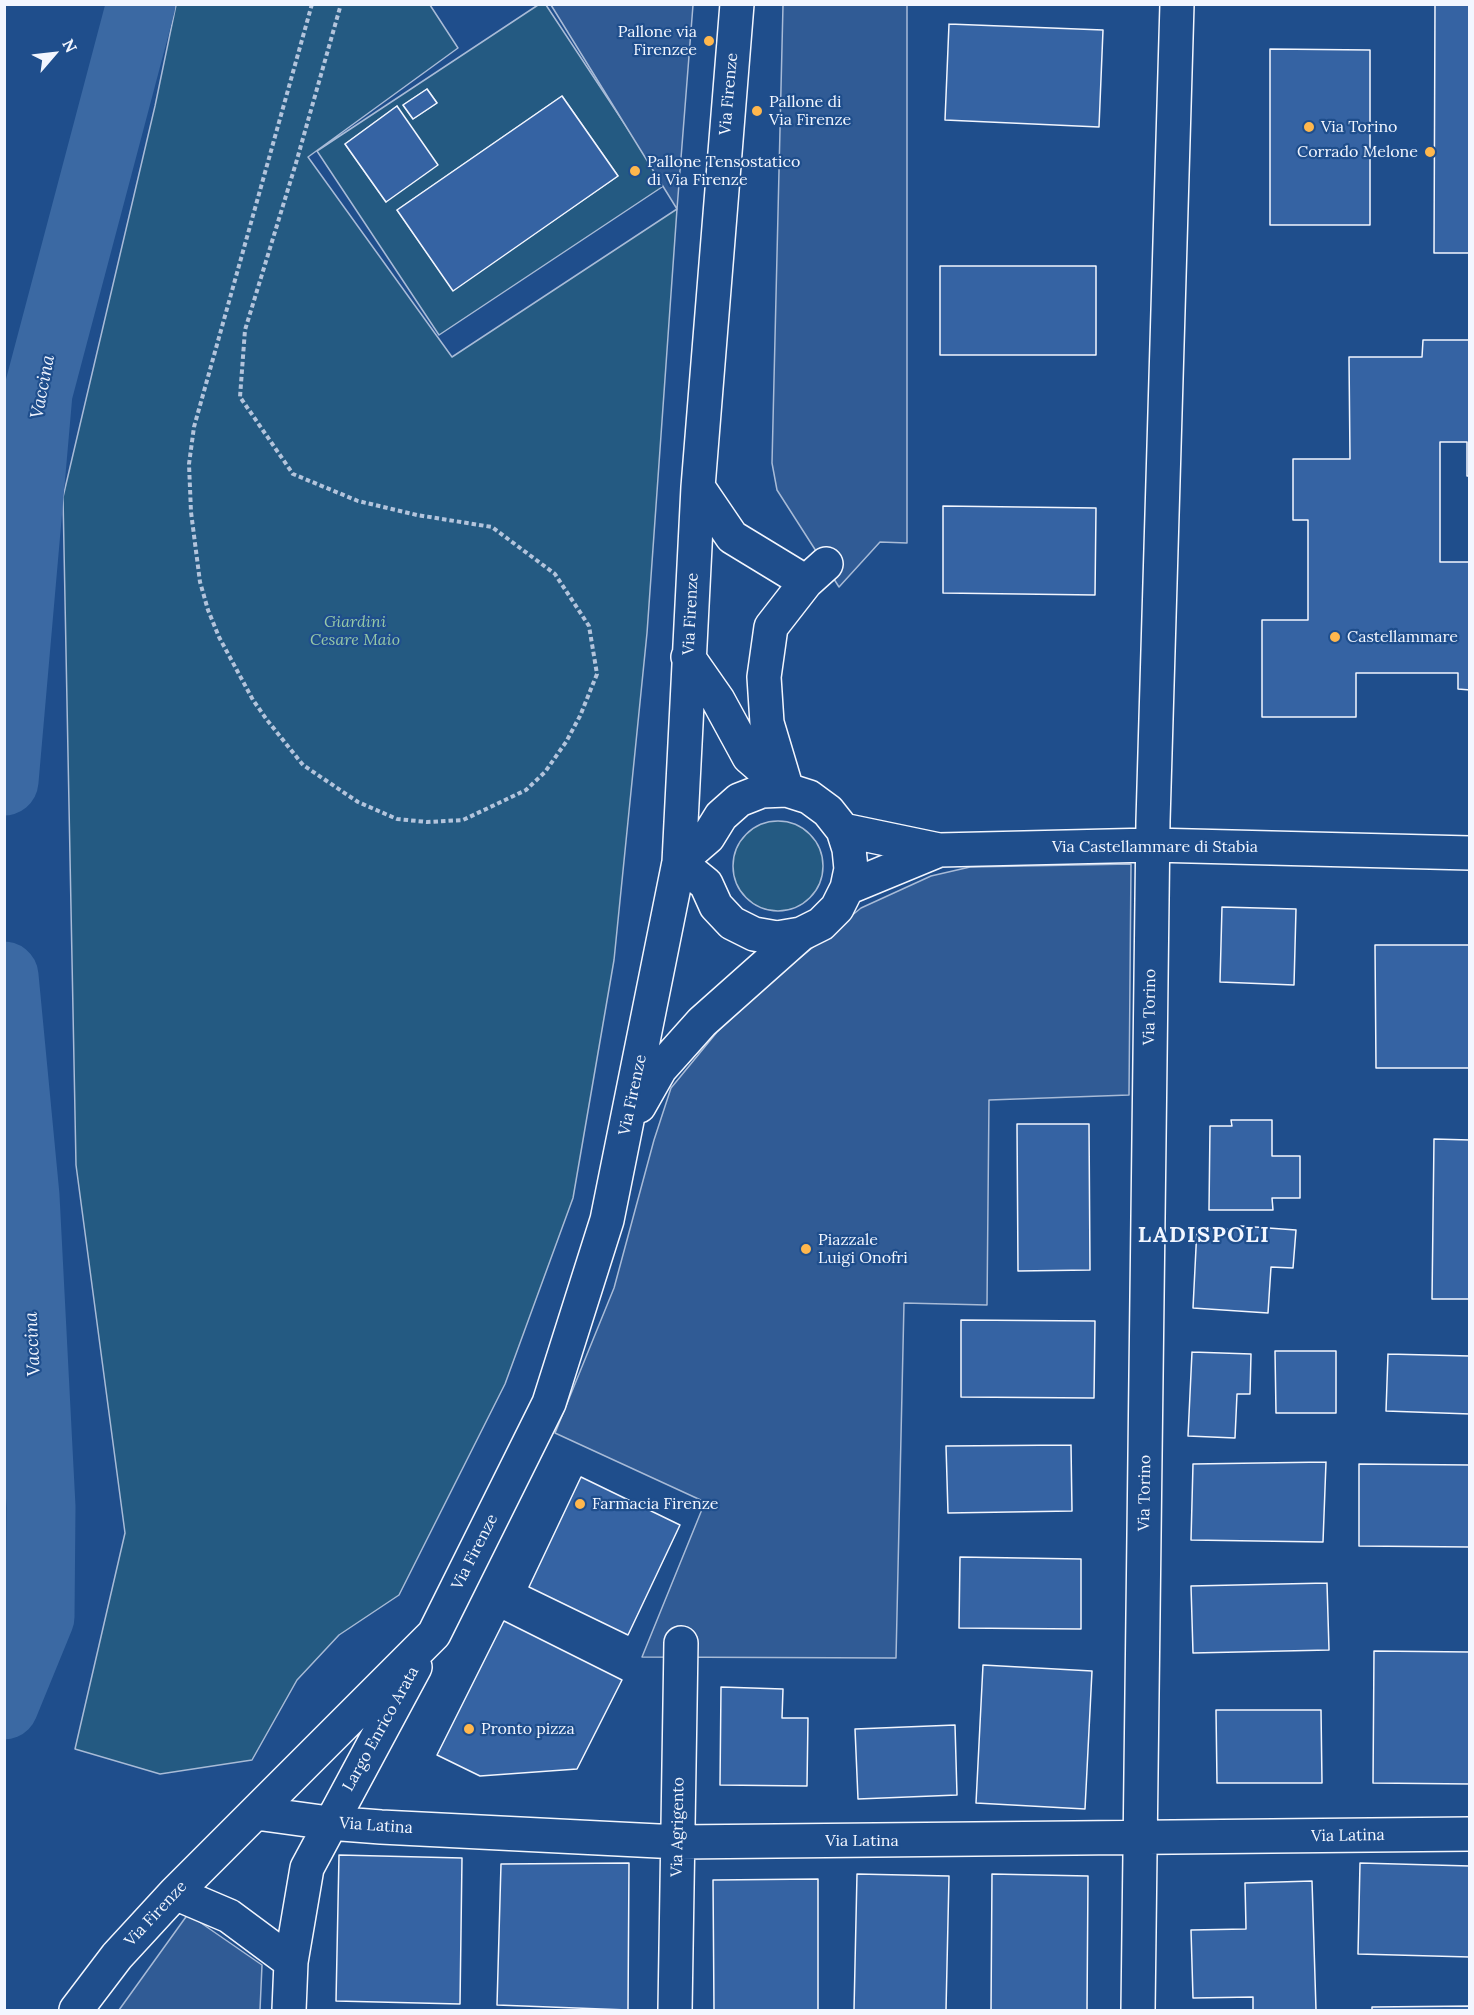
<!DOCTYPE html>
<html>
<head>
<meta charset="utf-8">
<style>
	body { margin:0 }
	#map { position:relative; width:1474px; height:2015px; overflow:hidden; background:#1f4e8c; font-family:Lora,serif }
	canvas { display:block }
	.frame { position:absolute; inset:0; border:6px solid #f2f6ff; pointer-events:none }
	.north { position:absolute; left:24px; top:24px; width:60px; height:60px; -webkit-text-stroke:4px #1f4e8c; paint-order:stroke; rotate:62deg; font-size:16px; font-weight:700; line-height:24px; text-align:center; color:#f2f6ff }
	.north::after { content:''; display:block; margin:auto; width:21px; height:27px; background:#f2f6ff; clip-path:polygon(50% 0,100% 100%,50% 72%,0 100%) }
</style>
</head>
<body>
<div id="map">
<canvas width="1474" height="2015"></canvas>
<div class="frame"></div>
<div class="north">N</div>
</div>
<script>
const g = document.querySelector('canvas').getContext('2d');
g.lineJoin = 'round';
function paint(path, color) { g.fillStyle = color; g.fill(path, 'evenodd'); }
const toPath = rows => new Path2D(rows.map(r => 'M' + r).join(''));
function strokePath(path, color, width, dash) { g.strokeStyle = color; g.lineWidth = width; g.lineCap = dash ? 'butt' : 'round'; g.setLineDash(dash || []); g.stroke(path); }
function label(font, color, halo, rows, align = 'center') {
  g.font = font + ' Lora,serif'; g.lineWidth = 4.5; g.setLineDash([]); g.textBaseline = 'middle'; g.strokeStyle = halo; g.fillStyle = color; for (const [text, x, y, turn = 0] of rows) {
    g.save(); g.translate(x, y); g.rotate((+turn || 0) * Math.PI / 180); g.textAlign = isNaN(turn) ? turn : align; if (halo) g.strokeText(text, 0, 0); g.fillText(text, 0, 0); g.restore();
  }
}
const green = toPath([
	[176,5,430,5,458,48,308,157,452,357,677,209,647,633,614,960,573,1198,505,1384,399,1595,339,1635,297,1680,252,1760,160,1774,75,1749,125,1533,76,1165,63,497,155,106,176,5],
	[538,5,546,5,665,185,439,335,317,151,538,5],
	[427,89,437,103,413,119,403,105,427,89],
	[562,96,618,176,453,290,397,210,562,96],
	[397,106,386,202,345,144,397,106],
	'733 866a45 45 0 1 1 90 0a45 45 0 1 1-90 0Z'
]);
paint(green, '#245a82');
strokePath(green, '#a8bbd7', 1.5);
const parking = toPath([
	[551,5,693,5,677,209,551,5],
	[783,5,907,5,907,543,880,542,839,587,777,490,772,463,783,5],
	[1131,864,1129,1095,989,1100,987,1305,904,1303,896,1658,642,1657,705,1502,555,1433,614,1288,654,1140,671,1088,717,1032,780,974,861,908,931,876,970,867,1131,864],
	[188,1914,262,1965,260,2010,119,2010,188,1914]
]);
paint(parking, '#305b95');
strokePath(parking, '#a8bbd7', 1.5);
strokePath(toPath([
	[4,781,38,393,141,4],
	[4,976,25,1196,41,1507,40,1617,4,1705]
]), '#3b69a3', 69);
const building = toPath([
	[1435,4,1470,4,1470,253,1434,253,1435,4],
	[949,24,1103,30,1099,127,945,120,949,24],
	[1270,49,1370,50,1370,225,1270,225,1270,49],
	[427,89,437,103,413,119,403,105,427,89],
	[562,96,618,176,453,291,397,210,562,96],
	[397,106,438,165,386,202,345,144,397,106],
	[940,266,1096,266,1096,355,940,355,940,266],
	[1423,340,1470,340,1470,476,1467,476,1467,442,1440,442,1440,562,1470,562,1470,690,1458,689,1458,673,1356,673,1356,717,1262,717,1262,620,1308,620,1308,520,1293,520,1293,459,1350,459,1349,357,1422,357,1423,340],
	[943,506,1096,508,1095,595,943,593,943,506],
	[1222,907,1296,909,1294,985,1220,982,1222,907],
	[1375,945,1470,945,1470,1068,1376,1068,1375,945],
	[1231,1120,1272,1120,1272,1156,1300,1156,1300,1198,1272,1198,1273,1210,1209,1210,1210,1126,1232,1126,1231,1120],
	[1017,1124,1089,1124,1090,1270,1018,1271,1017,1124],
	[1434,1139,1470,1140,1470,1299,1432,1299,1434,1139],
	[1241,1226,1296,1230,1293,1268,1271,1267,1268,1313,1193,1308,1197,1228,1241,1230,1241,1226],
	[961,1320,1095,1321,1094,1398,961,1397,961,1320],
	[1275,1351,1336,1351,1336,1413,1276,1413,1275,1351],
	[1192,1352,1251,1354,1250,1394,1237,1394,1235,1438,1188,1436,1192,1352],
	[1388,1354,1470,1356,1470,1414,1386,1411,1388,1354],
	[1071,1445,1072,1511,948,1513,946,1446,1071,1445],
	[1326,1462,1323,1542,1191,1540,1193,1464,1326,1462],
	[1359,1464,1470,1465,1470,1547,1359,1546,1359,1464],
	[581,1477,680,1525,628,1635,529,1587,581,1477],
	[960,1557,1081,1559,1081,1629,959,1628,960,1557],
	[1327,1583,1329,1650,1193,1653,1191,1586,1327,1583],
	[504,1621,622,1680,577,1769,480,1776,437,1755,504,1621],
	[1374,1651,1470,1652,1470,1784,1373,1783,1374,1651],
	[983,1665,1092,1671,1085,1809,976,1803,983,1665],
	[721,1687,783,1689,782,1718,808,1718,807,1786,720,1785,721,1687],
	[1216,1710,1321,1710,1322,1783,1217,1783,1216,1710],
	[955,1725,957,1795,858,1799,855,1729,955,1725],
	[339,1855,462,1858,460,2004,336,2001,339,1855],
	[629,1863,628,2010,497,2005,501,1864,629,1863],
	[1360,1863,1470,1866,1470,1957,1358,1954,1360,1863],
	[857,1874,949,1876,946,2010,854,2010,857,1874],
	[992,1874,1088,1876,1087,2010,991,2010,992,1874],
	[818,1879,818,2010,714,2010,713,1880,818,1879],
	[1312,1881,1316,2010,1253,2010,1253,1997,1193,1998,1191,1930,1246,1929,1245,1883,1312,1881],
	[1470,2006,1470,2010,1372,2010,1372,2007,1470,2006]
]);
paint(building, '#3563a3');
strokePath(building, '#f2f6ff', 1.5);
const street = toPath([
	[698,487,732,537,806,582],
	[688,657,718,700,749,757,787,790],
	[787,790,809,797,828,811,843,830,849,849,851,869,847,888,837,908,821,924,801,934,777,938,754,934,732,923,716,906,706,884,679,862,708,837,721,816,739,800,762,791,787,790],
	[787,790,767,723,764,677,771,627,806,582,826,564],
	[843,830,939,850,1152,845,1470,853],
	[847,888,939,850],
	[639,1106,660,1069,702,1022,801,934],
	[256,1813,329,1823,381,1827,678,1842,1470,1834],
	[175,1893,229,1916,291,1962],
	[76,2010,117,1956,175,1893,434,1634,549,1403,607,1220,679,862,698,487,737,4],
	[289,2010,291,1962,307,1868,415,1667],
	[675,2010,681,1643],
	[1138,2010,1153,821,1177,4]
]);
strokePath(street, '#f2f6ff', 36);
strokePath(toPath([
	[312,4,194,427,189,464,191,512,200,582,208,610,219,637,253,700,267,720,303,765,358,802,397,819,427,822,463,820,526,790,545,772,566,742,580,716,597,674,589,626,555,574,492,527,417,515,358,501,293,474,240,397,245,330,296,163,341,4]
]), '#b3c4dc', 4, [4.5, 3]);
strokePath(street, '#1f4e8c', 33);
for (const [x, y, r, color] of [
	[709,41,6,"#ffb74d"],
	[757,111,6,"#ffb74d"],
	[1309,127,6,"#ffb74d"],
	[1430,152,6,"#ffb74d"],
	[635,171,6,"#ffb74d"],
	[1335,637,6,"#ffb74d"],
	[806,1249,6,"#ffb74d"],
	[580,1504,6,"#ffb74d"],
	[469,1729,6,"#ffb74d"]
]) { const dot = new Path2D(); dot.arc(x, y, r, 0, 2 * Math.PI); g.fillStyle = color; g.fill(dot); strokePath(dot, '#1f4e8c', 2); }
label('16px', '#f2f6ff', '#1f4e8c', [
	["Pallone via",697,32,"right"],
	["Firenzee",697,50,"right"],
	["Pallone di",769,102],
	["Via Firenze",769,120],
	["Via Torino",1321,127],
	["Corrado Melone",1418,152,"right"],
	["Pallone Tensostatico",647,162],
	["di Via Firenze",647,180],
	["Castellammare",1347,637],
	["Piazzale",818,1240],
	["Luigi Onofri",818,1258],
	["Farmacia Firenze",592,1504],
	["Pronto pizza",481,1729]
], 'left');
label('16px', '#f2f6ff', '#1f4e8c', [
	["Via Firenze",729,94,-85],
	["Via Firenze",691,614,-87],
	["Via Castellammare di Stabia",1155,847],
	["Via Torino",1150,1007,-89],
	["Via Firenze",633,1095,-78],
	["Via Torino",1145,1493,-89],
	["Via Firenze",475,1552,-63],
	["Largo Enrico Arata",381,1729,-61],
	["Via Latina",376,1826,4],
	["Via Agrigento",678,1827,-89],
	["Via Latina",1348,1836,-1],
	["Via Latina",862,1841],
	["Via Firenze",156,1914,-47]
]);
label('italic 16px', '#97c8a6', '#1f4e8c', [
	["Giardini",355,622],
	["Cesare Maio",355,640]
]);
label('italic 18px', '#f2f6ff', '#1f4e8c', [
	["Vaccina",43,387,-79],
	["Vaccina",33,1344,-93]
]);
g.letterSpacing = '1.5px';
label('bold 22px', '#f2f6ff', '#1f4e8c', [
	["LADISPOLI",1204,1236]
]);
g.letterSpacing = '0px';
</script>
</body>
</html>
